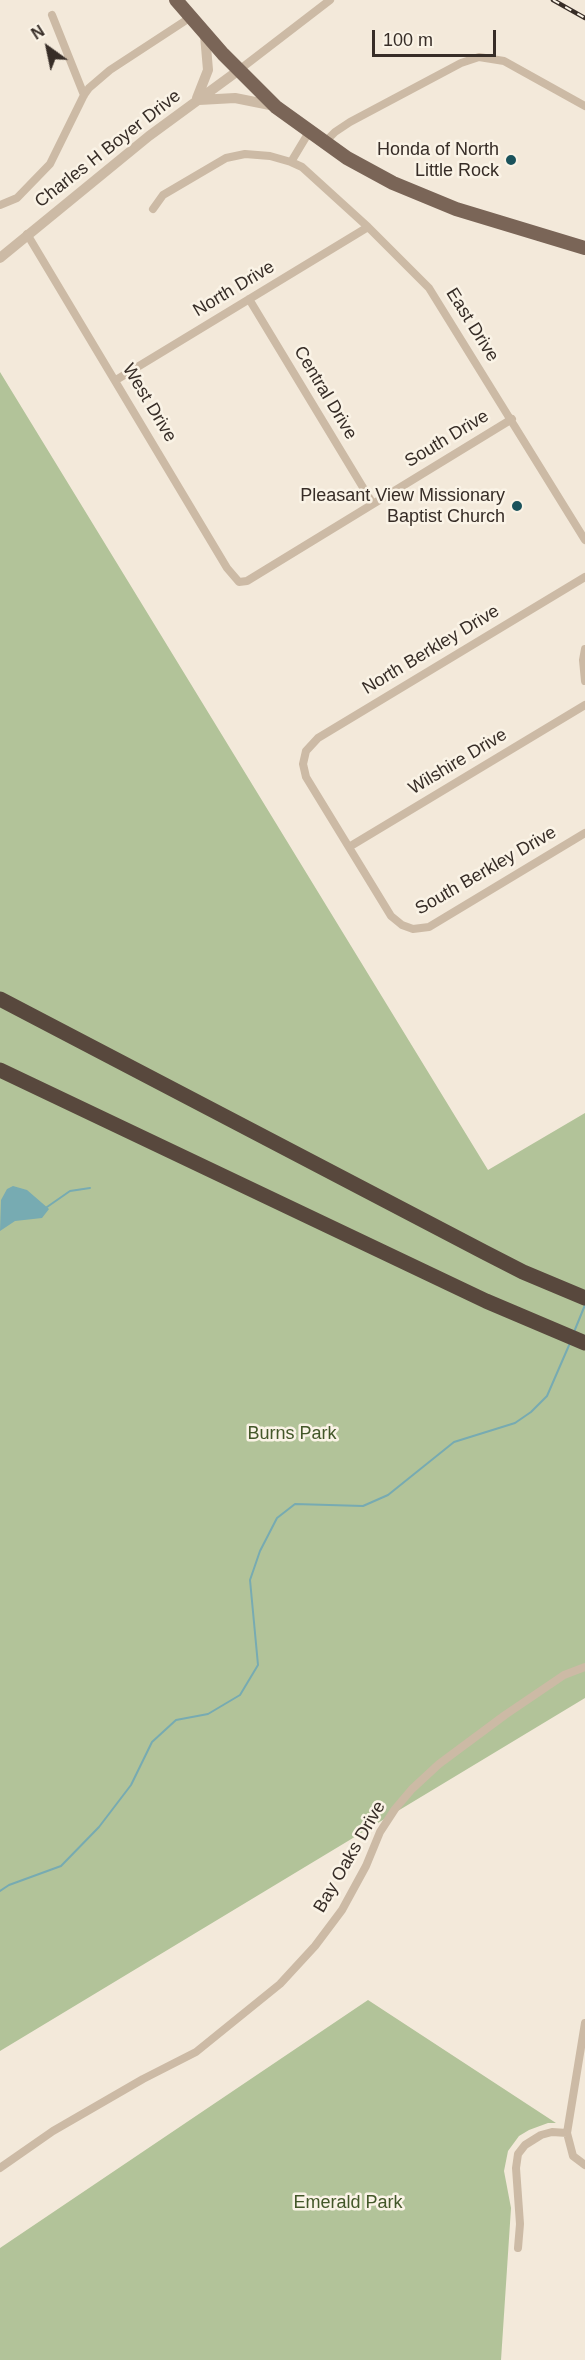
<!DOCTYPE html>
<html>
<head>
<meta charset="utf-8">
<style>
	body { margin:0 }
	#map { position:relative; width:585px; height:2360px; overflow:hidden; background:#f3e9da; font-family:Arial,sans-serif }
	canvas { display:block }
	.north { position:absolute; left:18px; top:18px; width:60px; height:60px; -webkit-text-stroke:4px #faf3e6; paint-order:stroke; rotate:327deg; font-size:16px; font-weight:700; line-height:24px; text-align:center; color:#372d27 }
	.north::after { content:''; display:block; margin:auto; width:21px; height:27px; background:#372d27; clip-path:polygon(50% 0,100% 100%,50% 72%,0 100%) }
	.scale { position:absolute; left:372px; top:30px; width:124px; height:27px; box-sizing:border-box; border:3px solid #372d27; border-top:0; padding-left:8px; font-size:18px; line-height:21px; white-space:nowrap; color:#372d27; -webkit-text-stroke:4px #faf3e6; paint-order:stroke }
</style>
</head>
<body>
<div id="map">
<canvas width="585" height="2360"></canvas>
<div class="north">N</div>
<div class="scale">100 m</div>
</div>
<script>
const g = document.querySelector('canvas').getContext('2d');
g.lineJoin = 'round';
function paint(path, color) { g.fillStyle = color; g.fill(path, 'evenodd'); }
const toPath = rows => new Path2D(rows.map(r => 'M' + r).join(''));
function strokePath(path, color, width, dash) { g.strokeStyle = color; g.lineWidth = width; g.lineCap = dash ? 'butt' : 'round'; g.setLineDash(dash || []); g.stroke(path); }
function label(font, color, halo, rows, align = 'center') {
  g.font = font + ' Arial,sans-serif'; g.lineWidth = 5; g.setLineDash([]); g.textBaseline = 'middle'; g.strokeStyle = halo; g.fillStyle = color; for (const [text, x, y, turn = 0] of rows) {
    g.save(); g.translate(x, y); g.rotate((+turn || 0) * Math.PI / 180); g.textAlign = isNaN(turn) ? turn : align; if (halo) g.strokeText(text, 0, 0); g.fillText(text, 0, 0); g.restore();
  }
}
paint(toPath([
	[0,372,488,1170,585,1113,585,1698,0,2051],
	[368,2000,556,2123,548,2123,529,2130,519,2136,508,2151,504,2171,511,2208,501,2360,0,2360,0,2248]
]), '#b2c399');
paint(toPath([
	[13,1186,27,1190,49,1209,42,1218,15,1221,0,1231,1,1200,7,1189]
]), '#77abb2');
strokePath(toPath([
	[47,1207,70,1191,90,1188],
	[574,1332,585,1305],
	[0,1891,9,1885,61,1866,99,1827,131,1785,152,1742,176,1720,208,1714,240,1695,258,1665,250,1580,260,1551,277,1518,295,1504,363,1506,388,1495,454,1442,515,1423,531,1412,547,1396,570,1343]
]), '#77abb2', 2);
strokePath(toPath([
	[52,15,84,95],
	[239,70,330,0],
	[324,143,335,132,350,122,461,63,479,57,504,61,585,106],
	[291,162,309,132],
	[0,205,17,198,50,164,84,95,89,88,110,70,191,17],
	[153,209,163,195,226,158,245,154,270,156,291,162,302,167,368,227,429,288,585,540],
	[27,234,227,568,239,582,247,581,512,419],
	[249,299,373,504],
	[116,380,368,227],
	[585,577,318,738,306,751,303,764,306,777,391,916,402,925,413,929,429,927,585,833],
	[585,649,583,660,585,681],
	[349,847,585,705],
	[585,2023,567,2133,573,2156,585,2165],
	[0,2168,53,2131,143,2079,196,2052,280,1984,315,1946,342,1910,366,1866,380,1832,395,1809,412,1789,439,1764,505,1715,564,1675,585,1667],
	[518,2248,520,2224,516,2168,518,2154,525,2145,541,2135,552,2132,567,2133]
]), '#ccbaa5', 8);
strokePath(toPath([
	[197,98,208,70,205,35],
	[199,100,235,98,275,106],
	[0,258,149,136,239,70]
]), '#ccbaa5', 10);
strokePath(toPath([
	[176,0,223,54,276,107,347,158,393,183,456,209,585,248]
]), '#7a6557', 14);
strokePath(toPath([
	[0,999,484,1252,523,1272,585,1298],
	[0,1070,486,1301,585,1343]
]), '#58483d', 15);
const rail = toPath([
	[553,0,585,18]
]);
strokePath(rail, '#372d27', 4.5);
strokePath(rail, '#faf3e6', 2, [7]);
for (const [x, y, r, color] of [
	[511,160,6,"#1a525b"],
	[517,506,6,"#1a525b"]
]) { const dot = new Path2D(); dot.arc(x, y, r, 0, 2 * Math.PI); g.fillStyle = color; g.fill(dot); strokePath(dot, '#faf3e6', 2); }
label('18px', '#372d27', '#faf3e6', [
	["Charles H Boyer Drive",108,149,-38],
	["North Drive",234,289,-31],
	["East Drive",472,325,58],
	["Central Drive",325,393,59],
	["West Drive",149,403,59],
	["South Drive",447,439,-31],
	["North Berkley Drive",431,650,-31],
	["Wilshire Drive",458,762,-31],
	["South Berkley Drive",486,871,-30],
	["Bay Oaks Drive",350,1857,-60]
]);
label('18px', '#372d27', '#faf3e6', [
	["Honda of North",499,150],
	["Little Rock",499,171],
	["Pleasant View Missionary",505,496],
	["Baptist Church",505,517]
], 'right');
label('18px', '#435729', '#faf3e6', [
	["Burns Park",292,1434],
	["Emerald Park",348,2203]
]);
</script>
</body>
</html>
